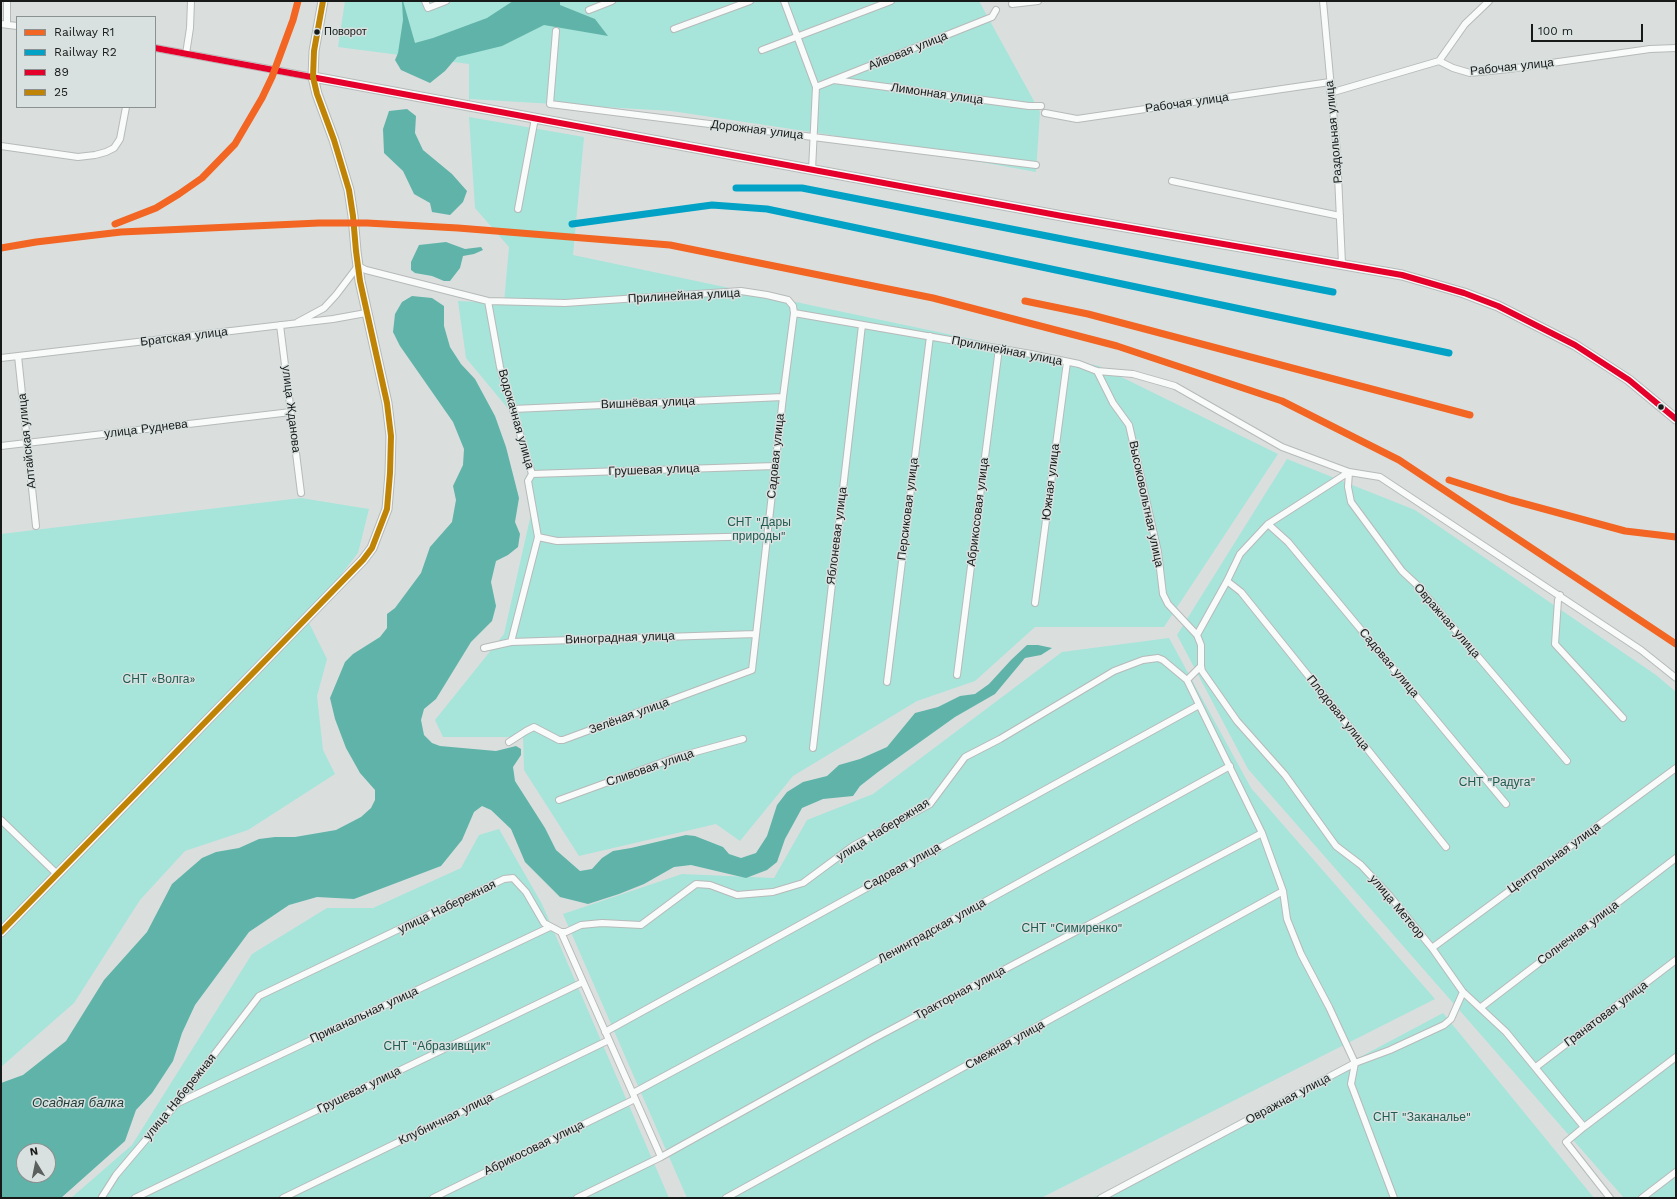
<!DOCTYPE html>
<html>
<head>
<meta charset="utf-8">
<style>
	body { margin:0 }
	#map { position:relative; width:1677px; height:1199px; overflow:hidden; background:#dadfde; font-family:"Work Sans",sans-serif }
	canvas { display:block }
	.frame { position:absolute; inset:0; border:2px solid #171a19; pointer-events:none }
	.legend { position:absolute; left:16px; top:16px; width:140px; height:92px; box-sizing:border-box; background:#d8e1df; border:1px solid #8b9190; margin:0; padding:5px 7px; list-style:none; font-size:12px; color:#171a19 }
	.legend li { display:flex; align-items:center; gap:8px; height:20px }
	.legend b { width:20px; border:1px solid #8b9190 }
	.north { position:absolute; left:16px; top:1143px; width:40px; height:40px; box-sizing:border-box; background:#d8e1df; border:1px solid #8b9190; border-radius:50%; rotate:350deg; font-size:11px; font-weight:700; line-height:16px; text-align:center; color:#171a19 }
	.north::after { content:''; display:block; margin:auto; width:14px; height:18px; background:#5b5f5e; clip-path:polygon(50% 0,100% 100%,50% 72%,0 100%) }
	.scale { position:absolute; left:1531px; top:24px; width:112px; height:18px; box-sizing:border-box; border:2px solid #171a19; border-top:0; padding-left:5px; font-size:12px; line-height:14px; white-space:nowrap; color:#171a19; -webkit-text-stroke:3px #d8e1df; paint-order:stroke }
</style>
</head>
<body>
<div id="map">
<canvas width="1677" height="1199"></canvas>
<div class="frame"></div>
<ul class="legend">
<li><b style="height:5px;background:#f26522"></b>Railway R1</li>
<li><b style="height:5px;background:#01a2c5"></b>Railway R2</li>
<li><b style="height:5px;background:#e4002b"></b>89</li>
<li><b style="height:5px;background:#bf8306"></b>25</li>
</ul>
<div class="north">N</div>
<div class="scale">100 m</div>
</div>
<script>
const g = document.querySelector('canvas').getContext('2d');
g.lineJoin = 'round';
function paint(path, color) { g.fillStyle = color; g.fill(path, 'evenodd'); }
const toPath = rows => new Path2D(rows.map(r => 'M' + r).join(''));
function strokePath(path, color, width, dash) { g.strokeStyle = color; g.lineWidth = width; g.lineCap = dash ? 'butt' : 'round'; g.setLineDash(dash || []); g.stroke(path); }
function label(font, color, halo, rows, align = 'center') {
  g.font = font + ' "Work Sans",sans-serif'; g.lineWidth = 3; g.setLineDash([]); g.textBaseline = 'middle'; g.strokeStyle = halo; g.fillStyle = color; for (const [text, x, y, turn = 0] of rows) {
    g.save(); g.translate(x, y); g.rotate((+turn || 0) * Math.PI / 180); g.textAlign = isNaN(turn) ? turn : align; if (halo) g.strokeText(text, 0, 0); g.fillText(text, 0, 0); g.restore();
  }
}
paint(toPath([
	[345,1,979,1,1040,112,1036,172,825,134,671,111,470,99,469,117,584,137,573,255,1099,366,1278,454,1164,627,1035,627,975,681,917,701,793,776,740,841,716,824,579,856,524,770,523,737,443,737,435,720,504,634,531,514,529,474,510,411,466,358,458,301,504,303,509,247,475,208,469,117,469,64,338,47],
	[1287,459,1415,510,1656,675,1676,692,1676,1198,1624,1198,1248,769,1177,635],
	[301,498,369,509,358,553,325,595,305,615,327,659,317,696,323,750,335,774,248,830,185,851,140,900,74,1003,1,1067,1,534],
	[1169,638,1251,788,1435,999,1041,1198,687,1198,563,914,682,874,774,878,807,820,873,794,1062,652],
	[499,829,542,904,669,1198,71,1198,132,1145,252,954,327,908,373,908,461,868,479,835],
	[1443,1013,1594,1198,1092,1198,1110,1190]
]), '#a7e4da');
paint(toPath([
	[402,1,403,1,415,43,433,38,487,18,513,1,560,1,560,5,595,19,608,36,544,25,502,46,457,57,445,71,430,83,401,70,395,60,398,53,403,20],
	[407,109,416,116,415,133,423,150,452,174,467,191,463,202,450,215,432,212,430,203,414,194,403,171,384,153,383,129,389,111],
	[446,242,465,249,481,247,483,250,474,254,463,256,460,268,450,281,444,281,432,276,415,273,411,270,411,262,419,245],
	[412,296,432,298,444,306,444,326,450,347,461,364,475,379,495,416,506,447,519,498,515,522,520,534,518,547,508,555,496,561,491,582,496,606,492,621,471,642,436,699,424,709,421,720,424,735,432,743,440,746,496,751,516,746,521,749,521,755,513,767,515,781,545,828,556,850,580,871,592,869,602,858,613,851,631,848,686,835,695,836,723,847,729,854,741,858,756,853,767,836,777,805,787,792,803,782,827,776,839,765,860,759,887,747,915,713,938,707,960,696,975,694,989,684,1011,660,1027,645,1038,645,1052,648,1041,655,1025,658,995,694,955,717,878,772,860,786,853,796,823,799,802,808,785,839,777,862,767,870,746,878,691,865,674,867,644,884,619,894,588,904,560,897,525,862,511,829,491,810,482,806,474,812,462,840,441,866,354,899,317,897,289,905,249,932,195,1005,182,1033,173,1061,152,1093,136,1110,125,1141,61,1198,1,1198,1,1083,23,1075,66,1041,104,980,147,932,172,884,202,858,216,852,239,848,259,839,275,837,295,837,336,830,361,817,371,808,375,800,375,790,360,773,346,748,335,719,330,698,345,662,353,654,380,637,387,628,387,614,395,608,421,573,430,547,452,522,456,500,453,486,463,465,464,449,453,422,400,346,393,332,395,314,402,302],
	[24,1151,48,1151,48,1175,24,1175]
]), '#60b3a8');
const street = toPath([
	[425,1,428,8,446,1],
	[784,1,816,87,812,170],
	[1323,1,1337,153,1342,264],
	[1012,4,1038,1],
	[589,10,612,1],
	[1,24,17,26],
	[7,24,7,1],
	[674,29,750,1],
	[556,31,550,104,1036,165],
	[155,48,313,77],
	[762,50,891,1],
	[186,54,190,28,191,1],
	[1439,61,1465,24,1489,1],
	[834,80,1029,106,1041,106],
	[816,87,992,17,996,10],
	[1330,93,1439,61,1453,68,1470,73,1509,69,1650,49,1676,48],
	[1045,113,1077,119,1330,82],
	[1,146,78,157,95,155,106,152,114,148,120,139,126,107],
	[1172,181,1340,216],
	[518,209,535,118],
	[488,301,500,367,532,474,528,481,538,537,511,642],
	[298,322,324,308,336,295,358,266,366,270,488,301,565,303,741,291,767,295,788,300,793,306,794,313,1031,354,1079,364,1097,371,1133,374,1175,386,1282,447,1349,472,1348,487,1351,502,1402,571,1417,585,1567,761],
	[280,325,301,493],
	[18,356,36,526],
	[1,358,333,319,366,313],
	[1097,371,1113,403,1129,425,1158,552,1163,594,1168,604,1197,635],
	[513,409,783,397],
	[1,446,291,412],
	[532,474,775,466],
	[1268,524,1288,542,1506,804],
	[538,537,557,541,767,536],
	[1227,581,1241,592,1446,847],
	[1560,595,1558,600,1555,644,1623,718],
	[1035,603,1067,362],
	[484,648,511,642,756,634],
	[1201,666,1202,671,1237,721,1285,775,1336,846,1361,865,1389,895,1432,948,1463,992,1506,1032,1584,1127,1566,1142,1610,1198],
	[957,675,999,348],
	[1187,680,1201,666,1201,645,1197,635,1227,581,1240,554,1268,524,1349,472,1380,477,1641,650,1676,678],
	[887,682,930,336],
	[509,742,526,731,534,727,559,740,563,740,752,670,783,397,794,313],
	[813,748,862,325],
	[559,800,677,757,743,739],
	[1,820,58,875],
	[561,932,661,1157],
	[1432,948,1676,768],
	[1480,1008,1676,858],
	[605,1032,1199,705],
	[1536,1067,1676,960],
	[633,1093,843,980,1230,766],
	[178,1103,550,927],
	[1584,1127,1676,1057],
	[102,1197,116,1175,177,1103,259,996,504,879,513,878,526,892,544,923,561,932,566,932,581,925,602,923,641,925,696,884,710,885,737,895,773,892,803,883,853,846,930,804,965,757,1000,739,1114,671,1143,660,1158,658,1163,660,1187,680,1262,833,1283,891,1287,919,1301,954,1329,1007,1355,1063,1351,1084,1394,1198],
	[135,1198,583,982],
	[283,1198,609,1040],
	[433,1198,635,1099],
	[577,1198,661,1157,873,1039,1262,833],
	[726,1198,1283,891],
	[1101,1198,1355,1063,1390,1050,1444,1025,1451,1019,1463,992],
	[1642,1198,1676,1172]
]);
const secondary = toPath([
	[313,77,1062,216,1402,275,1464,293,1498,306,1575,345,1629,380,1676,419],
	[1,932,363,560,372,548,387,509,390,473,391,436,387,403,360,281,356,251,353,216,349,190,334,140,317,94,313,77,314,51,323,1]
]);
strokePath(street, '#b6bab9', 8);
strokePath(secondary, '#b6bab9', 11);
strokePath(street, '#f9fafa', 6);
strokePath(secondary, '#f9fafa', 9);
strokePath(toPath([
	[155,48,1062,216,1402,275,1464,293,1498,306,1575,345,1629,380,1676,419]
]), '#e4002b', 6);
strokePath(toPath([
	[1,932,363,560,372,548,387,509,390,473,391,436,387,403,360,281,356,251,353,216,349,190,334,140,317,94,313,77,314,51,323,1]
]), '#bf8306', 6);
strokePath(toPath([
	[115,224,156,208,179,194,202,178,235,144,262,98,272,77,293,20,298,1],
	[1,248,36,242,121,232,319,223,367,223,458,228,670,245,933,298,1117,346,1282,401,1399,460,1676,644],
	[1025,301,1088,314,1470,415],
	[1449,480,1511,500,1625,531,1676,537]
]), '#f26522', 7);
strokePath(toPath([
	[736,188,802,188,1333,292],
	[572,224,712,205,767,209,1449,353]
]), '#01a2c5', 7);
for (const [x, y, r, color] of [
	[317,32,3.5,"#171a19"],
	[1661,407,3.5,"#171a19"]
]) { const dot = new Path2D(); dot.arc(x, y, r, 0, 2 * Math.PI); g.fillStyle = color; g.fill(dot); strokePath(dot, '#d8e1df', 1.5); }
label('11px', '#171a19', '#d8e1df', [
	["Поворот",324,32]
], 'left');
label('12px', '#171a19', '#d8e1df', [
	["Айвовая улица",908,51,-22],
	["Рабочая улица",1512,67,-6],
	["Лимонная улица",937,94,8],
	["Рабочая улица",1187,103,-8],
	["Дорожная улица",757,130,7],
	["Раздольная улица",1334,132,-95],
	["Прилинейная улица",684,296,-3],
	["Братская улица",184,337,-7],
	["Прилинейная улица",1007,351,11],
	["Вишнёвая улица",648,403,-2],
	["улица Жданова",291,409,83],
	["Водокачная улица",516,419,74],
	["улица Руднева",146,429,-7],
	["Алтайская улица",27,441,-96],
	["Садовая улица",776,456,-84],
	["Грушевая улица",654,470,-2],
	["Южная улица",1051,482,-83],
	["Высоковольтная улица",1146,504,78],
	["Персиковая улица",908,509,-83],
	["Абрикосовая улица",978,512,-83],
	["Яблоневая улица",837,536,-83],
	["Овражная улица",1447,621,49],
	["Виноградная улица",620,638,-2],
	["Садовая улица",1389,663,50],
	["Плодовая улица",1338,713,51],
	["Зелёная улица",629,716,-20],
	["Сливовая улица",650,768,-19],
	["улица Набережная",883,830,-32],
	["Центральная улица",1554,858,-36],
	["Садовая улица",902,867,-29],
	["улица Набережная",447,907,-26],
	["улица Метеор",1397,907,50],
	["Ленинградская улица",932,931,-29],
	["Солнечная улица",1578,933,-37],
	["Тракторная улица",960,993,-28],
	["Гранатовая улица",1606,1014,-37],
	["Приканальная улица",364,1015,-25],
	["Смежная улица",1005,1045,-29],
	["Грушевая улица",359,1090,-26],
	["улица Набережная",180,1097,-51],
	["Овражная улица",1288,1099,-28],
	["Клубничная улица",446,1119,-26],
	["Абрикосовая улица",534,1148,-26]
]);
label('12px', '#1e5b52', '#d8e1df', [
	["СНТ \"Дары",759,522],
	["природы\"",759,536],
	["СНТ «Волга»",159,679],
	["СНТ \"Радуга\"",1497,782],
	["СНТ \"Симиренко\"",1072,928],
	["СНТ \"Абразивщик\"",437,1046],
	["СНТ \"Заканалье\"",1422,1117]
]);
label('italic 13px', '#243d39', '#d8e1df', [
	["Осадная балка",78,1103]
]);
</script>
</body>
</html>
